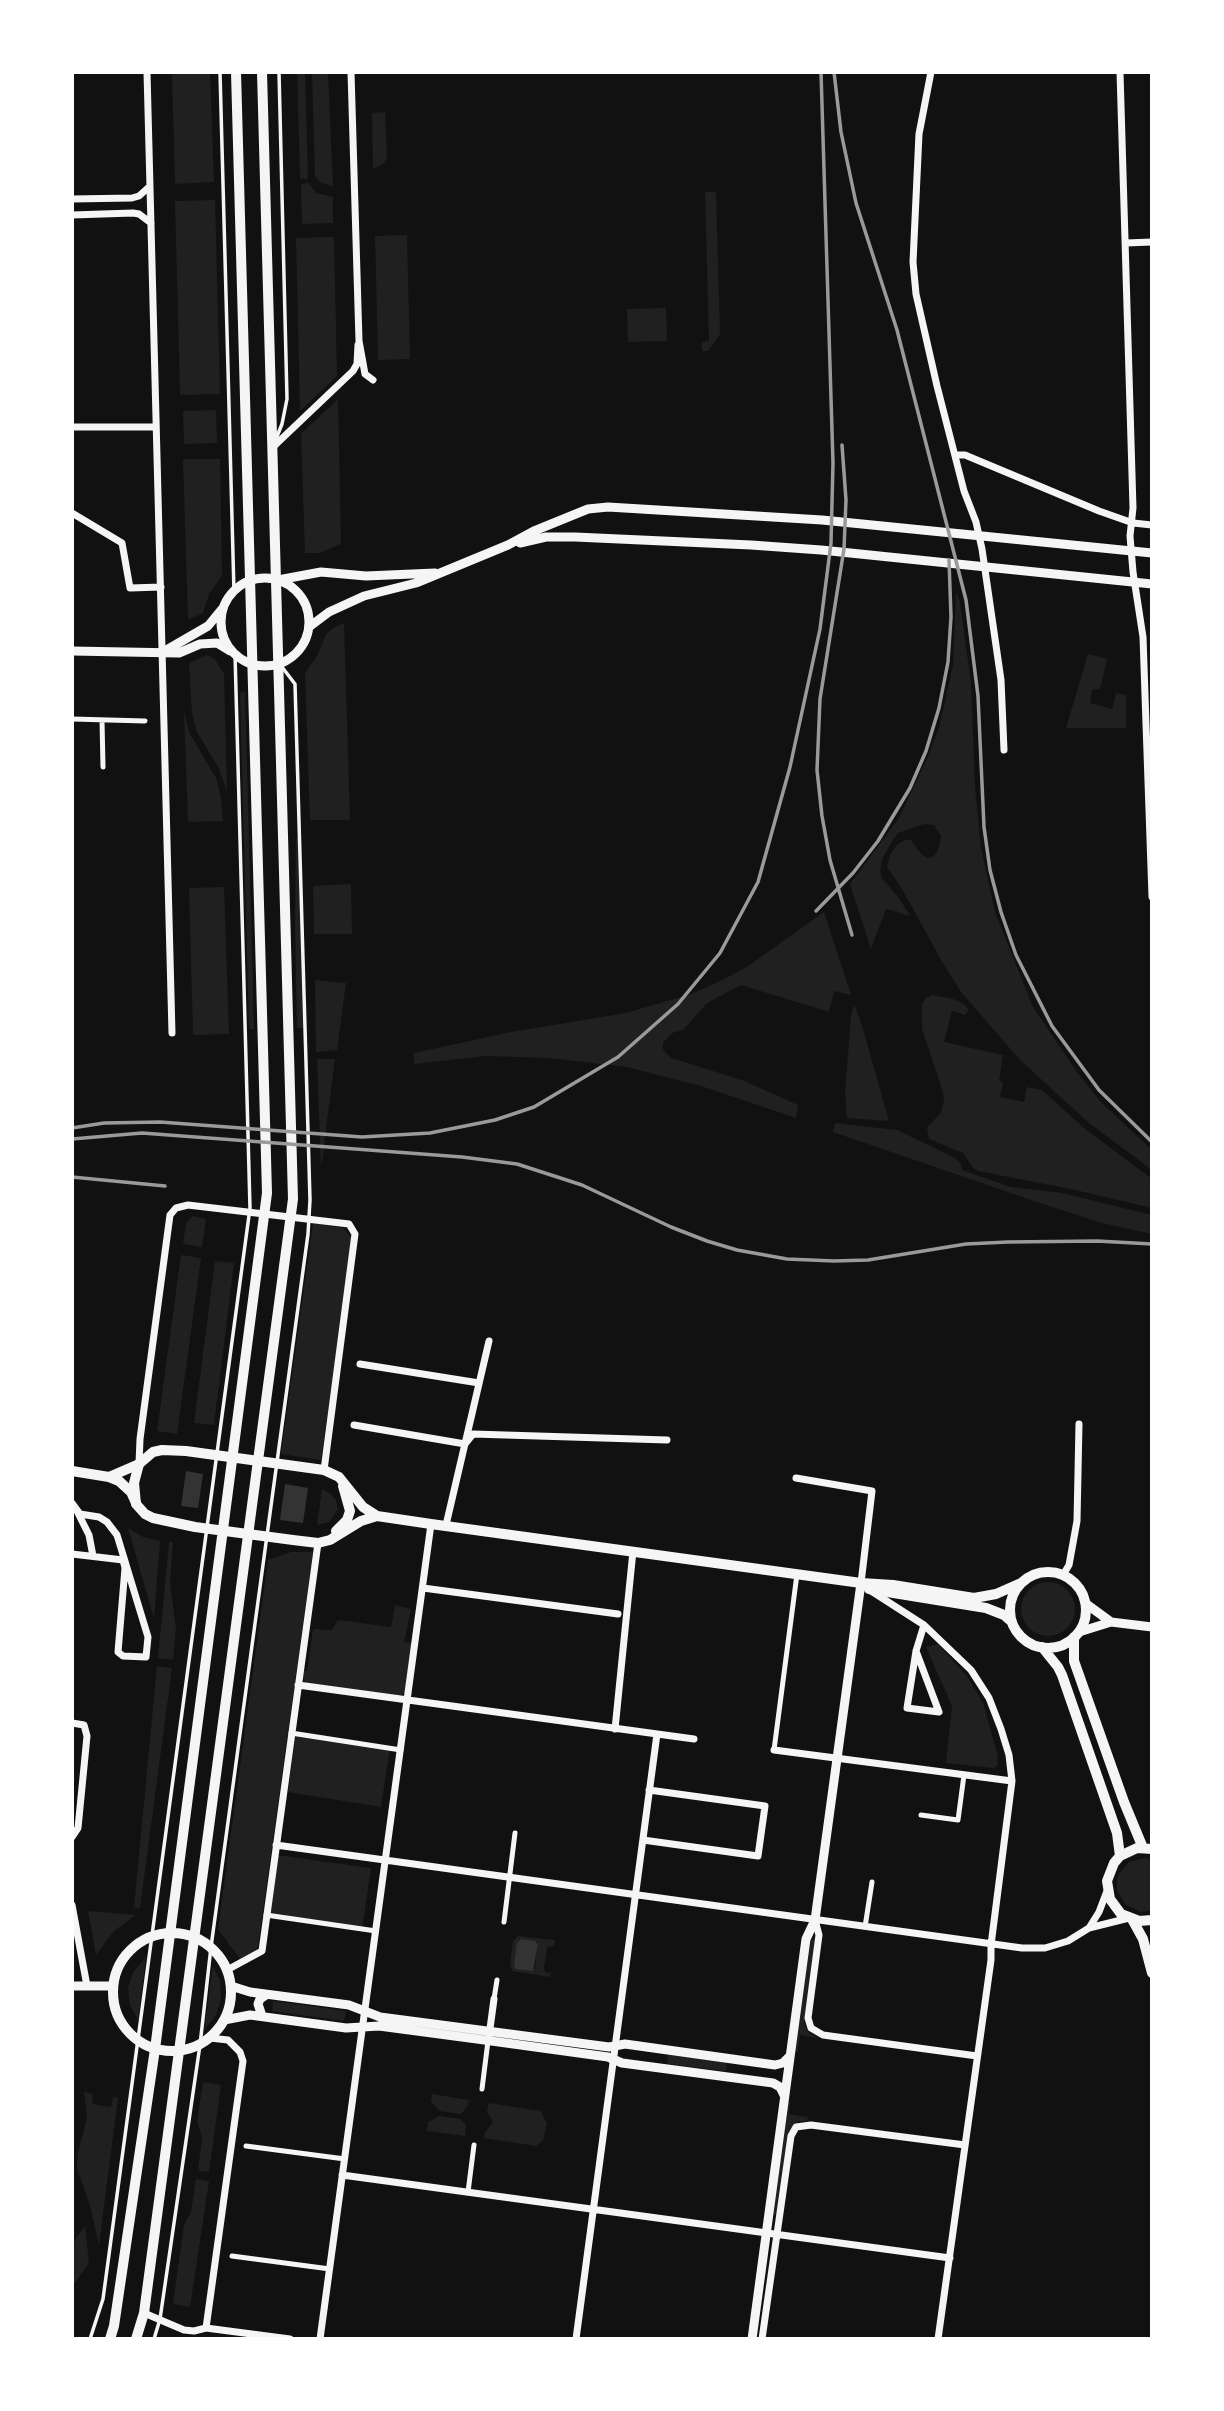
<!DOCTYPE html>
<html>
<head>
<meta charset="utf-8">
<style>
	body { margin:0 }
	#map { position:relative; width:1224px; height:2411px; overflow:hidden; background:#111; font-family:"Noto Sans",sans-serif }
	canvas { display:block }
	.frame { position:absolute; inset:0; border:74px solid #fff; pointer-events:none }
</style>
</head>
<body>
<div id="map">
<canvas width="1224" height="2411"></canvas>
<div class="frame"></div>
</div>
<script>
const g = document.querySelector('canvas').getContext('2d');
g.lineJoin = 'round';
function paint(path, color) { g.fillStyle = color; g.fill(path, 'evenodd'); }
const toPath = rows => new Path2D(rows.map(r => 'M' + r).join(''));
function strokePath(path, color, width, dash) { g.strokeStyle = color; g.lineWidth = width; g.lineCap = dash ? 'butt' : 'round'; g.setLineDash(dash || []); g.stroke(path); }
paint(toPath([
	[172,72,210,72,214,182,175,184],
	[297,72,305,72,308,179,300,179],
	[312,72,328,72,333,187,320,182,315,176],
	[385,112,387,157,384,163,373,169,372,113],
	[309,183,316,193,333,197,333,223,302,224,301,184],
	[705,192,716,192,720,334,708,351,702,351,702,342,709,341],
	[215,200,220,394,180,395,175,201],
	[407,235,410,359,378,360,375,236],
	[334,237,337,376,300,411,296,238],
	[666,308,667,341,628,342,627,309],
	[338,399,341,544,319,553,305,553,301,434],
	[216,410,217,443,184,444,183,411],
	[183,459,220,459,222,576,209,594,203,613,188,620],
	[956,592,960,602,971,683,975,788,981,848,995,912,1033,1007,1079,1075,1102,1103,1152,1150,1152,1170,1089,1123,1020,1060,961,992,941,960,901,887,887,867,890,855,897,845,905,840,911,840,921,854,928,858,934,856,938,850,941,836,934,825,924,824,898,833,889,846,882,860,880,871,882,878,899,898,910,916,886,909,871,949,850,884,899,818,926,761,939,728,953,665],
	[344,623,350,820,310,820,305,673,317,656,326,634,333,628],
	[1088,654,1107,659,1100,689,1092,690,1090,703,1112,709,1116,693,1126,695,1126,728,1066,728],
	[207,655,215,659,224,674,227,791,218,767,197,732,192,713,189,663],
	[245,691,254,1028,254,1029,249,1029,240,693],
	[184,711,189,732,216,778,221,797,223,821,188,822],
	[296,837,298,839,303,1028,297,1028,295,928],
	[351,884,352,934,314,934,313,886],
	[224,887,229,1034,193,1035,189,888],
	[824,912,851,995,834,991,829,1012,741,985,707,1003,683,1030,672,1033,663,1043,663,1050,671,1058,742,1080,798,1105,796,1118,701,1086,627,1067,549,1058,486,1056,414,1064,414,1053,511,1032,626,1013,694,993,724,979,748,966],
	[315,980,346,983,337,1050,316,1052],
	[932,995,953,999,964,1004,969,1010,965,1015,952,1011,944,1042,1003,1055,999,1081,1003,1082,1000,1097,1024,1102,1027,1087,1042,1090,1084,1128,1152,1179,1152,1208,1071,1189,978,1171,973,1168,963,1153,929,1139,927,1127,940,1114,944,1103,943,1092,922,1029,922,1004,926,998],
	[854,1004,862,1025,889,1121,847,1118,845,1092,851,1017],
	[317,1059,335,1059,321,1168],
	[835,1123,897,1130,955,1158,961,1164,962,1170,1011,1187,1062,1193,1152,1215,1152,1234,1102,1223,1037,1202,833,1132],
	[193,1216,206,1219,202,1247,183,1244,186,1223],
	[313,1223,343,1228,353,1239,321,1460,281,1454],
	[181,1255,201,1258,177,1434,157,1431],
	[215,1261,234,1263,214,1425,194,1423],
	[322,1489,331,1494,336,1500,338,1509,329,1522,317,1525],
	[128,1528,143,1537,160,1541,154,1619],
	[169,1542,173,1542,170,1584,176,1628,173,1660,158,1658],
	[291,1552,313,1552,257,1953,240,1959,218,1929,268,1560],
	'1021 1609a27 27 0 1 1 54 0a27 27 0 1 1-54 0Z',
	[395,1605,411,1609,404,1642,412,1643,405,1692,400,1696,306,1683,302,1677,303,1671,307,1671,313,1629,332,1630,338,1620,391,1627],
	[938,1644,967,1676,983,1703,998,1756,997,1766,994,1768,946,1763,952,1706,926,1647],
	[157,1666,172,1668,140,1908,134,1907],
	[296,1734,390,1748,381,1807,288,1792],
	[276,1855,371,1868,362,1929,269,1913],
	[1145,1858,1152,1860,1152,1910,1141,1912,1126,1905,1117,1891,1117,1883,1118,1875,1129,1862],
	[88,1911,136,1915,114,1931,96,1955],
	[518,1936,555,1940,554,1946,547,1947,544,1968,545,1972,551,1973,550,1977,512,1971,510,1964,513,1941],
	[518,1940,537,1942,535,1969,514,1966],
	[816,1938,804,2024,809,2033,818,2038,800,2035,798,2052,794,2051,808,1941],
	[146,1957,138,2020,130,2005,128,1988,133,1972],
	[213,1966,220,1981,221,1998,216,2015,204,2030],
	[273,2001,346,2011,344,2021,272,2011],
	[668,2054,727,2062,726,2071,667,2064],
	[203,2082,221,2085,209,2172,198,2171,202,2137,197,2121],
	[84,2092,93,2094,92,2104,111,2107,113,2097,118,2098,99,2245,90,2206,77,2168,78,2152,87,2118],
	[432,2094,469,2100,468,2105,461,2114,439,2111,431,2101],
	[787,2101,790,2102,789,2114,808,2117,807,2121,800,2121,793,2124,789,2132,777,2215,771,2214],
	[489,2103,541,2111,547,2124,543,2140,536,2146,484,2138,485,2132,493,2122,487,2111],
	[439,2116,461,2119,466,2126,465,2136,427,2131,428,2122],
	[196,2179,209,2181,190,2307,173,2304,184,2225,191,2212],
	[85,2226,89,2263,72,2287,72,2244]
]), '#202020');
paint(toPath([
	[186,1471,203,1474,198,1508,181,1506],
	[285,1484,308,1488,303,1523,280,1520],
	[521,1939,535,1941,538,1944,533,1971,516,1969,514,1966,517,1942]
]), '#333');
strokePath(toPath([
	[220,72,234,592],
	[276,439,282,424,287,399,279,72],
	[90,2339,103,2299,250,1208,235,654],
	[154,2339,160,2319,200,2045,211,1947,308,1234,310,1200,295,684,282,667]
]), '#f5f5f5', 3.5);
strokePath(toPath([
	[72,719,145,721],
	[102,720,103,767],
	[291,1733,401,1750],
	[774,1750,797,1574],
	[921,1815,958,1820,964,1775],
	[266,1915,376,1931],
	[504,1922,515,1833],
	[865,1927,872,1882],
	[494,1999,497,1980],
	[482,2089,488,2041],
	[246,2146,345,2159],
	[468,2192,474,2145],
	[232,2256,330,2269]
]), '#f5f5f5', 5);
strokePath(toPath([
	[147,72,172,1033],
	[351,72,359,341,365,374,373,380],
	[931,72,919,134,913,262,916,294,937,386,964,491,976,522,982,549,1001,680,1004,750],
	[1120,72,1133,508,1130,536,1133,572,1143,637,1152,897],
	[72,199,132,198,139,196,149,187],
	[72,215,133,213,139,214,151,223],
	[1126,243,1152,242],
	[72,427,156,427],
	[272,448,353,371,357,364,358,345],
	[956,455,965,455,1099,511,1133,523,1152,525],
	[72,513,122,543,130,588,161,587],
	[360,1364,479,1383],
	[354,1425,465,1444,473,1434,667,1440],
	[139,1464,140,1439,170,1215,176,1208,188,1205,349,1224,355,1234,324,1470],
	[796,1478,872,1491,861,1583],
	[72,1503,80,1514,99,1517,107,1522,117,1535,148,1637,146,1657,123,1656,118,1652,125,1568,123,1560,72,1554],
	[77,1511,89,1535,93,1556],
	[446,1525,489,1341],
	[1063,1575,1069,1565,1077,1521,1079,1424],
	[423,1588,618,1614],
	[868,1589,924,1625,971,1670,989,1698,1001,1729,1009,1755,1012,1781,991,1945,991,1960,938,2339],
	[916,1651,939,1712,907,1708,916,1651,924,1625],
	[298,1685,694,1739],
	[72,1723,84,1725,87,1736,78,1828,72,1837],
	[615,1729,633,1551],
	[774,1750,1012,1781],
	[643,1840,758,1856,765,1806,649,1790],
	[276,1845,1022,1948,1045,1948,1068,1941,1089,1928,1129,1918],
	[72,1905,87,1986],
	[815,1920,819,1935,808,2018,811,2028,823,2035,977,2056],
	[1089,1928,1099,1912,1107,1891],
	[227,1970,262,1951,318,1543],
	[489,2036,494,1999],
	[342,2175,950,2258],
	[144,2313,184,2330,194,2331,206,2328,290,2339],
	[206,2328,243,2061,240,2052,228,2040,210,2038],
	[320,2339,431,1524],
	[576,2339,657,1734],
	[762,2339,791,2136,796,2127,811,2125,965,2145]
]), '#f5f5f5', 7);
strokePath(toPath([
	[520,543,546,537,575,537,751,545,821,550,1152,584],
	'221 622a44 44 0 1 1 88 0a44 44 0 1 1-88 0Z',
	[278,580,321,572,366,576,435,573],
	[309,627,329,612,364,596,416,583,508,545,534,531,588,509,608,507,822,520,1152,553],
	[72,651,179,653,200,644,217,643,230,651],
	[163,652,208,626,222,609],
	[1085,1603,1111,1622],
	[1079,1632,1111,1622,1152,1627],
	[72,1986,112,1986],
	[231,1986,250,1992,349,2005,380,2017,609,2047,625,2044,775,2065,783,2063,789,2057],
	[262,2016,258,2004,260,1999,266,1995],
	[224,2020,250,2015,346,2028,379,2026,477,2039,608,2057,622,2063,773,2083,780,2087,784,2095],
	[752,2339,806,1939,815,1920,861,1583]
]), '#f5f5f5', 9);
strokePath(toPath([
	[72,1471,109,1477,119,1481,131,1492,136,1503],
	[109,1477,139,1464],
	[1132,1919,1143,1939,1152,1973]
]), '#f5f5f5', 10);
strokePath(toPath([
	[377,1516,361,1521,330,1540,318,1543,293,1540,195,1527,153,1518,145,1514,136,1504,134,1483,139,1464,153,1452,162,1450,186,1451,324,1470,339,1477,363,1507,377,1516,431,1524,861,1583,893,1585,974,1598,996,1594,1021,1583],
	[336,1531,347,1520,350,1511,343,1486],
	'1010 1610a38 38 0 1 1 76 0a38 38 0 1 1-76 0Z',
	[869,1589,986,1608,1004,1615,1012,1622],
	[1074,1637,1074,1661,1124,1802,1143,1848],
	[1042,1647,1058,1667,1062,1675,1117,1833,1120,1856],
	[1152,1849,1137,1848,1120,1856,1114,1863,1107,1881,1110,1899,1121,1914,1139,1921,1152,1920],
	'113 1992a59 59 0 1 1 118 0a59 59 0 1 1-118 0Z',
	[110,2339,114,2326,155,2049,267,1193,236,72],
	[136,2339,144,2313,293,1199,262,72]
]), '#f5f5f5', 10);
strokePath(toPath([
	[834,72,841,132,856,203,897,330,966,600,978,696,984,827,990,870,1001,912,1016,955,1052,1026,1099,1090,1152,1142],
	[842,445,846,500,844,549,820,699,817,770,822,816,830,860,852,935],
	[816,911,853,873,878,841,910,788,926,751,939,708,948,662,951,617,949,560],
	[72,1128,104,1123,160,1122,362,1137,430,1133,495,1120,534,1107,618,1057,678,1004,720,953,758,882,790,767,820,629,831,543,833,463,821,72],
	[72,1139,142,1133,462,1157,517,1164,582,1185,671,1227,707,1241,737,1250,787,1259,834,1261,868,1260,966,1244,1008,1242,1097,1241,1152,1244],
	[72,1177,165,1186]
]), '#9a9a9a', 3.5);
</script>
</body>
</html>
